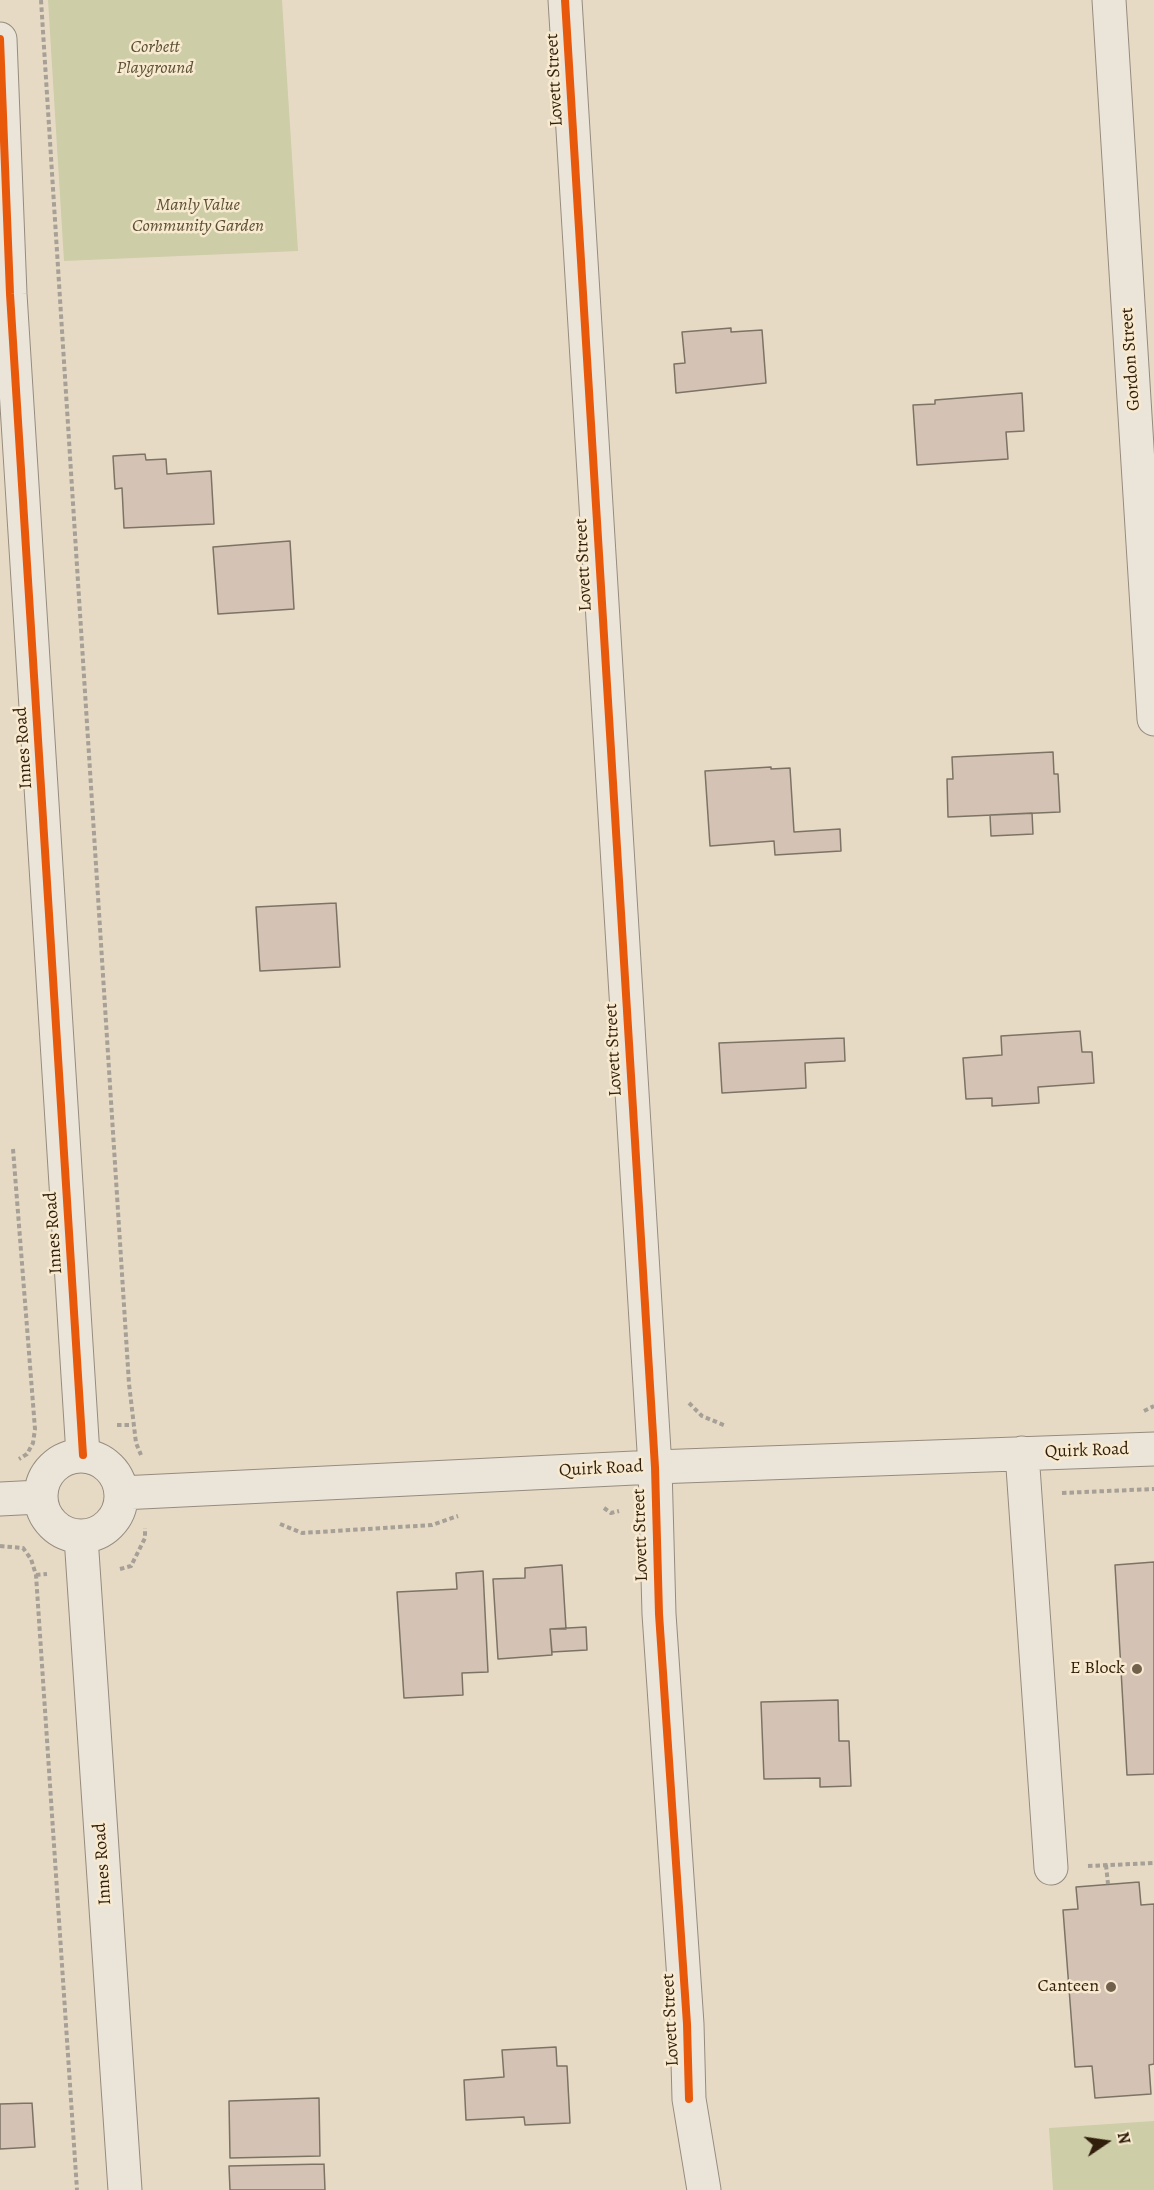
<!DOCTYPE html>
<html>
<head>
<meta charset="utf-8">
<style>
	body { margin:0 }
	#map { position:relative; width:1154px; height:2190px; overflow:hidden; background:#e7dac5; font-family:Alegreya,serif }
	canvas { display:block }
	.north { position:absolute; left:1076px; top:2112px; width:60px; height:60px; -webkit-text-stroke:4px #f8ead0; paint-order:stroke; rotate:77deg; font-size:16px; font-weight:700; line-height:24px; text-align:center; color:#311f0b }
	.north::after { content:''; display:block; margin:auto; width:21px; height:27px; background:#311f0b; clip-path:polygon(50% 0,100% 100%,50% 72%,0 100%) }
</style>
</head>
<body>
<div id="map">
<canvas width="1154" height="2190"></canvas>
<div class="north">N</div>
</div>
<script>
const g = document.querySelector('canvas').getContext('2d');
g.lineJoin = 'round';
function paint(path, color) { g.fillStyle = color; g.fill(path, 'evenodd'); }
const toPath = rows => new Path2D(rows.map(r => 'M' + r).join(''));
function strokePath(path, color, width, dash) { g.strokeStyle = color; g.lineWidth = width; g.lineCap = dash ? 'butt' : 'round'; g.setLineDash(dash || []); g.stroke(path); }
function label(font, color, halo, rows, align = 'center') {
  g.font = font + ' Alegreya,serif'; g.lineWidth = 5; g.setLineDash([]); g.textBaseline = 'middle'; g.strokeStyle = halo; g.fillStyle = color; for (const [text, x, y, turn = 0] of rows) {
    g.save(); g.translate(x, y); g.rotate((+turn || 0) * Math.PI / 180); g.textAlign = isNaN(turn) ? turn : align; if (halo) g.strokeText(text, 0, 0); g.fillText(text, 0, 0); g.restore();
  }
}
paint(toPath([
	[48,0,282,0,298,251,64,261],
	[1154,2121,1154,2190,1053,2190,1049,2128]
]), '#cdcda8');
const building = toPath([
	[731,328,731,332,762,330,766,383,676,393,674,364,685,363,682,332,731,328],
	[1022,393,1024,431,1006,432,1008,459,917,465,913,405,935,404,935,400,1022,393],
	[145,454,146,460,166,459,167,474,211,471,214,524,124,528,122,488,115,489,113,456,145,454],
	[290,541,294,609,218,614,213,547,290,541],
	[1053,752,1054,774,1058,774,1060,812,948,817,947,779,953,779,952,757,1053,752],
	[771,767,771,769,790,768,794,832,840,829,841,851,775,855,774,841,710,846,705,771,771,767],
	[1032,813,1033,834,991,836,990,815,1032,813],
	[336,903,340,967,260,971,256,907,336,903],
	[1080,1031,1082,1052,1092,1052,1094,1083,1038,1087,1039,1103,992,1106,992,1098,966,1099,963,1058,1002,1055,1001,1036,1080,1031],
	[844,1038,845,1061,805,1063,806,1088,722,1093,719,1043,844,1038],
	[1154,1562,1154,1774,1127,1775,1115,1565,1154,1562],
	[562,1565,566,1629,550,1629,552,1655,498,1659,493,1579,525,1578,525,1568,562,1565],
	[483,1571,488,1672,462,1673,463,1695,404,1698,397,1592,457,1589,456,1573,483,1571],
	[586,1627,587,1650,552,1652,550,1629,586,1627],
	[838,1700,839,1741,849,1741,851,1786,820,1787,820,1778,764,1779,761,1702,838,1700],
	[1139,1882,1141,1905,1154,1904,1154,2064,1149,2065,1151,2094,1095,2098,1092,2066,1075,2067,1063,1910,1078,1909,1076,1887,1139,1882],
	[556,2047,557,2066,567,2066,570,2123,525,2125,524,2117,466,2120,464,2080,504,2077,502,2050,556,2047],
	[319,2098,320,2156,230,2158,229,2101,319,2098],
	[32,2103,35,2147,0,2149,0,2104,32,2103],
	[324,2164,325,2190,230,2190,229,2166,324,2164]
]);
paint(building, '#d4c3b4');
strokePath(building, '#7c7365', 1.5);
const minor = toPath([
	[565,0,655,1467,659,1614,687,2024,689,2099,704,2190],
	[1109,0,1154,719],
	[0,39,10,294,83,1455],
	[1022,1453,1051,1868],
	'41 1496a40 40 0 1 1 80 0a40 40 0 1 1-80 0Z',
	[121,1493,655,1467,1154,1449],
	[0,1499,40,1497],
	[81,1537,125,2190]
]);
strokePath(minor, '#968c7e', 35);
strokePath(toPath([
	[41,0,129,1384,136,1443,141,1455],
	[13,1149,35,1429,33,1443,27,1454,19,1459],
	[689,1403,702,1416,726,1426],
	[1144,1411,1154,1406],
	[117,1425,133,1425],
	[1062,1493,1154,1489],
	[604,1508,611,1513,619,1511],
	[280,1524,302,1533,432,1525,458,1516],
	[0,1546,23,1548,31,1559,36,1575,77,2190],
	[120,1569,131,1566,145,1538,145,1528],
	[36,1575,47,1574],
	[1106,1865,1108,1884],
	[1088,1866,1154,1863]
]), '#a6a096', 4, [4.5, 3]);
strokePath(minor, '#eae4d9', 33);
strokePath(toPath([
	[565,0,655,1467,659,1614,687,2024,689,2099],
	[0,39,10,294,83,1455]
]), '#e8590c', 8);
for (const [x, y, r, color] of [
	[1137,1669,6,"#71604c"],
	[1111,1987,6,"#71604c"]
]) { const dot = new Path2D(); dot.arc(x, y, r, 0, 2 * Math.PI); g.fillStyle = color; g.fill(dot); strokePath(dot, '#f8ead0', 2); }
label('italic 18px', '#5a5033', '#f8ead0', [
	["Corbett",155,48],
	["Playground",155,69],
	["Manly Value",198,206],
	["Community Garden",198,227]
]);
label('18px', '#311f0b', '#f8ead0', [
	["Lovett Street",555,80,-93],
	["Gordon Street",1131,359,-94],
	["Lovett Street",584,565,-93],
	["Innes Road",24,748,-94],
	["Lovett Street",614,1050,-93],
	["Innes Road",54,1233,-94],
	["Quirk Road",1087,1451,-2],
	["Quirk Road",601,1469,-3],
	["Lovett Street",641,1535,-92],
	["Innes Road",103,1864,-94],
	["Lovett Street",671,2020,-93]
]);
label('18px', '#311f0b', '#f8ead0', [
	["E Block",1125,1669],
	["Canteen",1099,1987]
], 'right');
</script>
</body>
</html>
